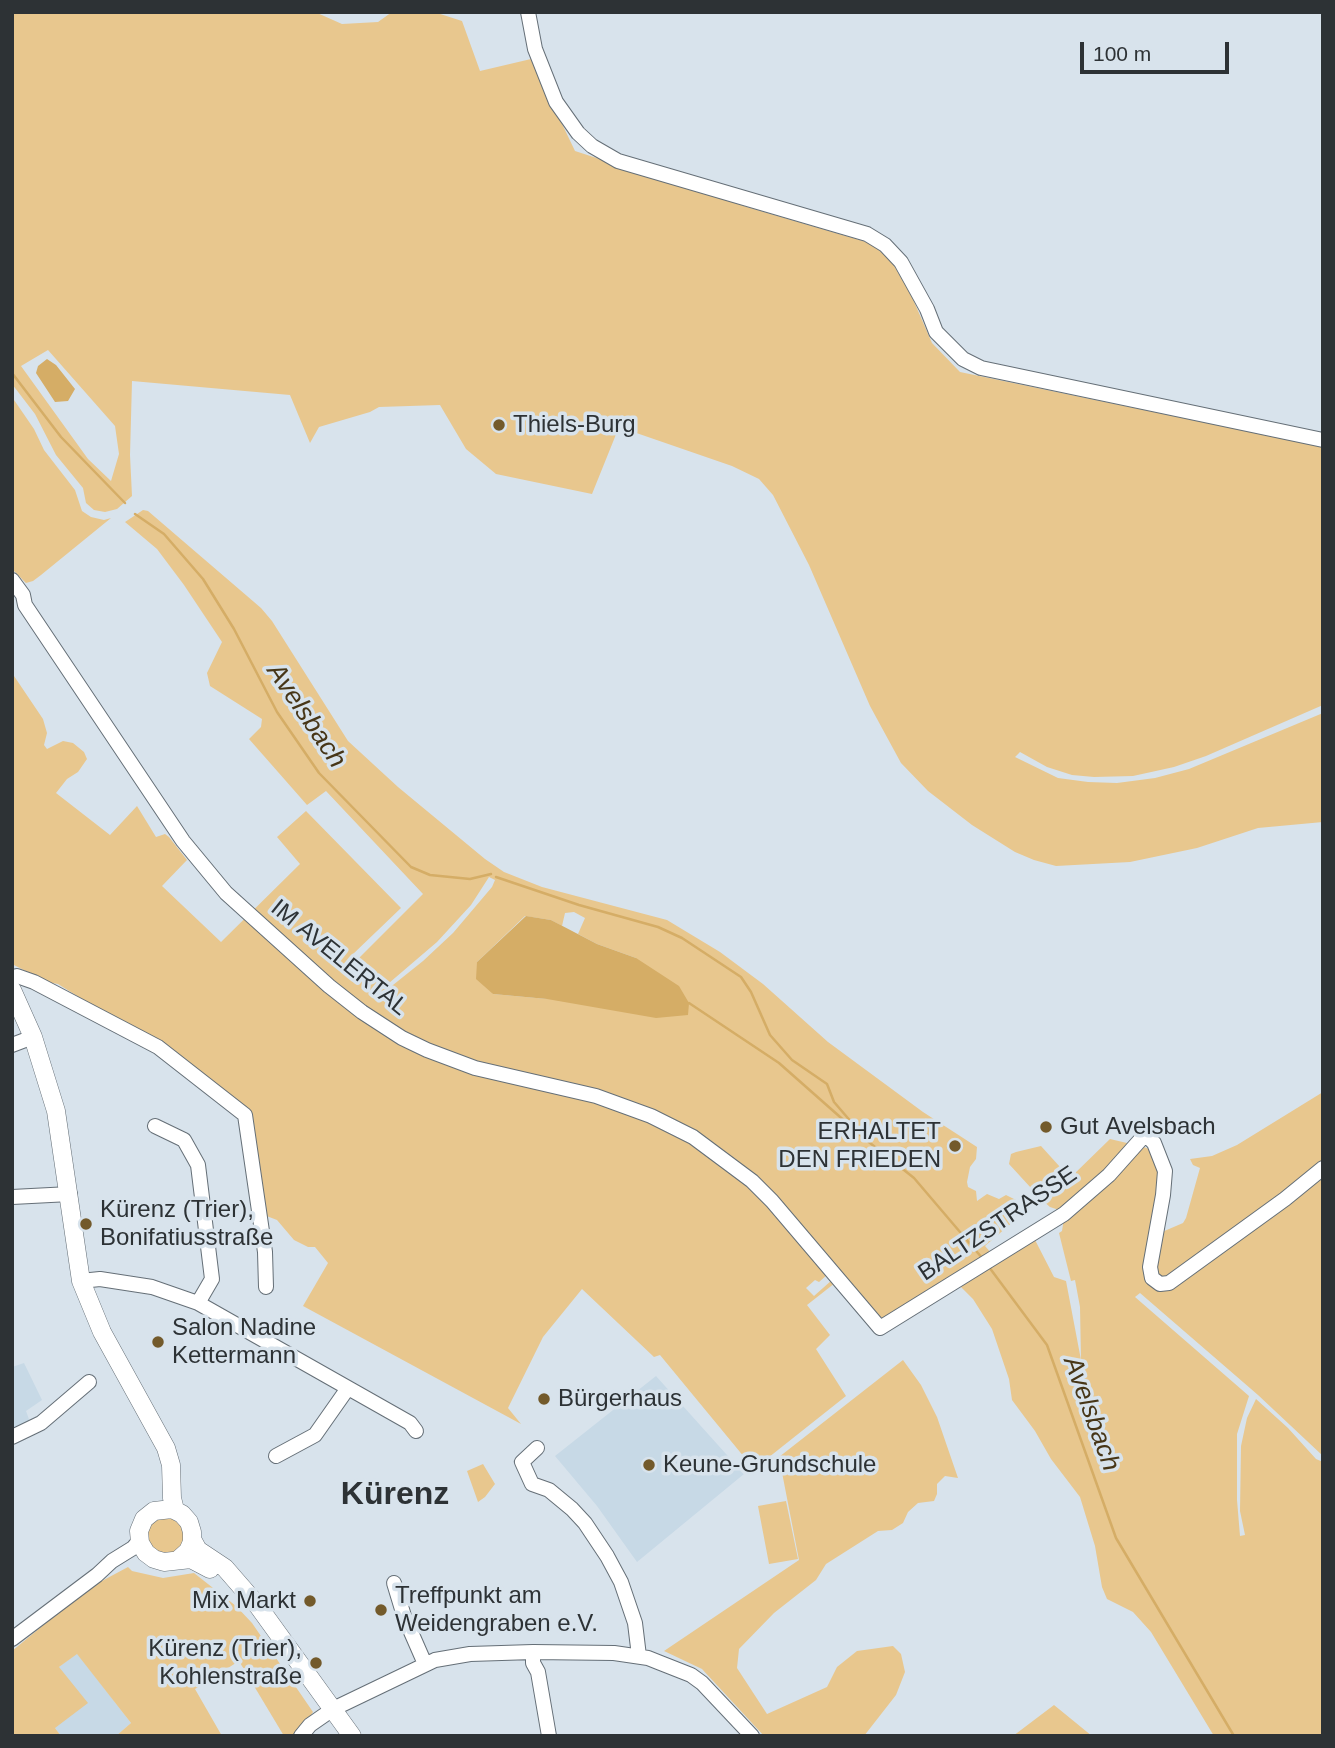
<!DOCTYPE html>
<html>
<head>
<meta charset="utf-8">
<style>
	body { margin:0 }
	#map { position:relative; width:1335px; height:1748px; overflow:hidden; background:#d8e3ec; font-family:Helvetica,sans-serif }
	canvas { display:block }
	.frame { position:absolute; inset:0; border:14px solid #2d3235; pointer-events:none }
	.scale { position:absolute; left:1080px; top:42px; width:149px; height:32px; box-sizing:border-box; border:4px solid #2d3235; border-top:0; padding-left:9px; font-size:21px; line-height:24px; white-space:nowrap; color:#2d3235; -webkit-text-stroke:5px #d8e3ec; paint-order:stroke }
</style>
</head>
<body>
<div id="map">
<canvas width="1335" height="1748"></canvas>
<div class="frame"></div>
<div class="scale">100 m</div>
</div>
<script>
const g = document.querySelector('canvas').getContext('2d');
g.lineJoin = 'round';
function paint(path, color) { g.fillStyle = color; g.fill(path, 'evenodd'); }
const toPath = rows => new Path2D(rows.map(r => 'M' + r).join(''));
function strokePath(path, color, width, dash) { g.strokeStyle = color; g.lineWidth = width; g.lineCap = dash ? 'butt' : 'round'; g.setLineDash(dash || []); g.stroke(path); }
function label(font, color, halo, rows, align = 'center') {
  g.font = font + ' Helvetica,sans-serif'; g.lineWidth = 7; g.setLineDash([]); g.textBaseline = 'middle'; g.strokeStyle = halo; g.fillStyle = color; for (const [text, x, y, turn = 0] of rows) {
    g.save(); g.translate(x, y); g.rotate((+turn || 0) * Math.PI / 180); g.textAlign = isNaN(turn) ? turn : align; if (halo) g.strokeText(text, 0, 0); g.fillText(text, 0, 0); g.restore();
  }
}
paint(toPath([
	[24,1363,42,1400,26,1411,30,1422,12,1429,12,1367],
	[656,1376,744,1474,637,1562,597,1506,555,1456],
	[77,1653,131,1723,116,1736,61,1736,28,1691]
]), '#c7d9e6');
paint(toPath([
	[12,12,315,12,342,24,378,22,392,12,434,12,462,21,480,71,531,59,575,151,747,207,870,243,891,260,912,297,932,343,960,372,1323,447,1323,705,1206,756,1174,767,1133,776,1094,777,1072,775,1047,767,1020,752,1015,757,1058,778,1088,782,1117,783,1155,778,1189,769,1323,713,1323,822,1258,828,1197,848,1130,862,1056,866,1034,860,1015,852,972,825,928,791,901,763,870,706,809,565,773,495,759,479,732,466,619,427,592,494,496,474,466,449,440,405,379,407,370,412,319,427,310,443,290,395,132,381,130,455,132,496,117,509,105,512,94,510,86,503,83,488,56,455,35,414,12,384],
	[48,350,115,426,119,454,111,481,88,459,21,366],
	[12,397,34,429,44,450,75,490,82,511,91,517,104,520,111,518,41,575,33,581,26,583,12,569],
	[143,510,148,511,261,608,272,621,348,741,398,787,485,859,504,872,542,887,667,920,720,952,763,984,828,1042,923,1112,977,1147,976,1159,970,1167,967,1182,968,1187,976,1191,977,1201,987,1194,999,1199,1006,1195,1016,1200,1019,1212,1014,1221,985,1246,992,1254,891,1315,881,1318,875,1314,772,1195,688,1139,751,1185,827,1275,819,1282,815,1280,806,1288,814,1296,832,1280,835,1283,807,1305,830,1335,816,1349,846,1396,754,1469,660,1355,654,1357,582,1289,543,1337,508,1408,521,1424,303,1306,328,1263,315,1247,308,1247,294,1240,277,1220,264,1215,254,1124,250,1116,93,1006,58,984,47,982,12,964,12,673,43,719,47,733,44,745,47,749,63,741,73,743,84,752,87,759,78,772,67,779,56,793,110,835,137,806,156,837,165,834,169,837,187,860,162,886,221,942,300,864,277,837,306,811,401,908,352,955,351,961,354,963,423,894,326,791,307,805,249,739,261,727,262,719,210,686,207,673,222,642,184,585,157,549,125,522],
	[489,877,495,880,492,887,453,933,423,961,388,989,382,989,437,942,471,905],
	[574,912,585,918,578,934,597,944,636,958,547,999,493,994,477,962,525,916,551,920,562,926,565,913],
	[1323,1092,1323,1163,1170,1277,1159,1277,1154,1269,1162,1232,1183,1223,1186,1218,1200,1168,1193,1165,1190,1159,1212,1156,1237,1145],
	[1110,1139,1127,1143,1127,1148,1121,1157,1059,1210,1050,1207,1042,1200,1009,1164,1011,1154,1016,1152,1041,1146,1070,1178],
	[1144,1147,1151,1150,1160,1165,1148,1283,1153,1288,1319,1179,1323,1182,1323,1456,1258,1395,1140,1293,1135,1297,1249,1396,1237,1434,1237,1500,1240,1536,1245,1535,1240,1511,1241,1446,1247,1418,1256,1399,1288,1428,1316,1459,1323,1462,1323,1736,1214,1736,1151,1632,1133,1612,1107,1599,1102,1587,1095,1546,1080,1497,1051,1459,1035,1431,1012,1400,1009,1379,992,1329,973,1299,959,1285,1034,1238,1054,1277,1066,1281,1081,1360,1080,1307,1075,1280,1071,1281,1059,1233,1062,1231,1064,1218,1137,1149],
	[903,1360,921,1385,937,1417,958,1478,945,1476,937,1484,937,1494,934,1501,918,1503,908,1512,903,1523,892,1530,878,1531,826,1564,816,1580,774,1613,739,1649,737,1668,767,1714,827,1687,837,1667,857,1651,893,1646,901,1654,905,1672,896,1695,864,1736,764,1736,702,1669,664,1651,799,1560,779,1457],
	[483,1464,495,1484,485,1497,478,1502,467,1471],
	[786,1501,798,1559,769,1564,758,1506],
	[167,1517,173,1519,182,1527,184,1542,175,1554,154,1553,145,1533,147,1528,155,1519],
	[128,1567,132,1571,163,1578,194,1573,236,1606,252,1623,313,1712,297,1736,284,1736,239,1661,195,1689,222,1736,116,1736,131,1723,77,1654,59,1667,88,1703,55,1728,61,1736,12,1736,12,1651,87,1589],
	[1054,1705,1092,1736,1013,1736]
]), '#e8c78e');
paint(toPath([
	[47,359,56,365,75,389,68,401,55,402,36,373,38,366],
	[526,916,551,920,597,944,636,958,679,986,689,1003,688,1015,656,1018,547,999,493,994,476,979,477,962]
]), '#d5ad66');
strokePath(toPath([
	[12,373,61,437,125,503],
	[135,514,164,534,203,579,234,629,277,712,319,773,411,867,430,875,470,879,491,874],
	[496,877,579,905,658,927,682,938,741,977,751,992,770,1035,792,1060,827,1084,834,1102,859,1131],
	[689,1003,779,1063,865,1139,914,1178,983,1259],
	[989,1267,1047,1345,1116,1538,1234,1736]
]), '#d5ad66', 2.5);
const minor = toPath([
	[528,12,535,49,556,102,578,133,592,146,618,161,867,234,885,245,901,262,927,309,936,332,963,359,981,368,1323,440],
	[12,580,23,595,25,605,183,841,226,893,329,986,362,1012,402,1038,427,1050,475,1068,596,1096,651,1116,693,1137,752,1181,772,1201,880,1328,1064,1214,1109,1175,1142,1138,1149,1138,1154,1143,1165,1171,1163,1195,1150,1267,1152,1278,1160,1284,1169,1283,1285,1199,1323,1168],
	[12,977,17,976,34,982,158,1047,245,1115,265,1252,266,1287],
	[12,1045,33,1037],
	[155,1126,184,1140,198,1165,212,1279,198,1303],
	[12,1197,70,1194],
	[81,1281,100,1279,152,1287,198,1303,410,1423,416,1431],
	[12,1437,41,1423,89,1382],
	[537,1448,522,1462,532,1484,549,1490,572,1509,585,1523,607,1556,621,1582,635,1623,639,1656],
	[276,1456,315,1435,348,1388],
	[394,1583,404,1616,425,1664],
	[12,1639,97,1575,112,1561,133,1548,139,1541],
	[533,1652,533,1663,538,1672,549,1736],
	[301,1736,310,1725,333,1709,435,1660,470,1654,533,1652,614,1653,648,1658,658,1662,691,1675,702,1683,752,1736]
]);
const major = toPath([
	[12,990,33,1037,56,1111,81,1281,102,1332,166,1448,171,1465,172,1498,175,1510],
	[192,1539,198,1550,225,1568,258,1606,352,1736],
	[179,1559,188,1551,192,1542,192,1532,189,1522,182,1514,172,1509,154,1511,144,1519,139,1531,140,1543,146,1553,154,1559,164,1562,191,1559,210,1569]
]);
strokePath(minor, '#656f77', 16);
strokePath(major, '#656f77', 19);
strokePath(minor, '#fff', 14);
strokePath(major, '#fff', 18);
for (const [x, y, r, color] of [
	[499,425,7,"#735a2b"],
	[1046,1127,7,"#735a2b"],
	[955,1146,7,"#735a2b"],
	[86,1224,7,"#735a2b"],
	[158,1342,7,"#735a2b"],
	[544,1399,7,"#735a2b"],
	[649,1465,7,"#735a2b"],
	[310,1601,7,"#735a2b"],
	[381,1610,7,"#735a2b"],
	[316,1663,7,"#735a2b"]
]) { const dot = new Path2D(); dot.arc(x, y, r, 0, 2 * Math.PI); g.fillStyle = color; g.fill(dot); strokePath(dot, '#d8e3ec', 2.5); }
label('24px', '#2d3235', '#d8e3ec', [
	["Thiels-Burg",513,425],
	["Gut Avelsbach",1060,1127],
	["ERHALTET",941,1132,"right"],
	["DEN FRIEDEN",941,1160,"right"],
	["Kürenz (Trier),",100,1210],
	["Bonifatiusstraße",100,1238],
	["Salon Nadine",172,1328],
	["Kettermann",172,1356],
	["Bürgerhaus",558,1399],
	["Keune-Grundschule",663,1465],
	["Treffpunkt am",395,1596],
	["Weidengraben e.V.",395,1624],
	["Mix Markt",296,1601,"right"],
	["Kürenz (Trier),",302,1649,"right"],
	["Kohlenstraße",302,1677,"right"]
], 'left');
label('24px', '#2d3235', '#d8e3ec', [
	["IM AVELERTAL",339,958,39],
	["BALTZSTRASSE",998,1224,-34]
]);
label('italic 26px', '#473617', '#d8e3ec', [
	["Avelsbach",306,716,56],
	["Avelsbach",1091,1414,70]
]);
label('bold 32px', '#2d3235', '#d8e3ec', [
	["Kürenz",395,1495]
]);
</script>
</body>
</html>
